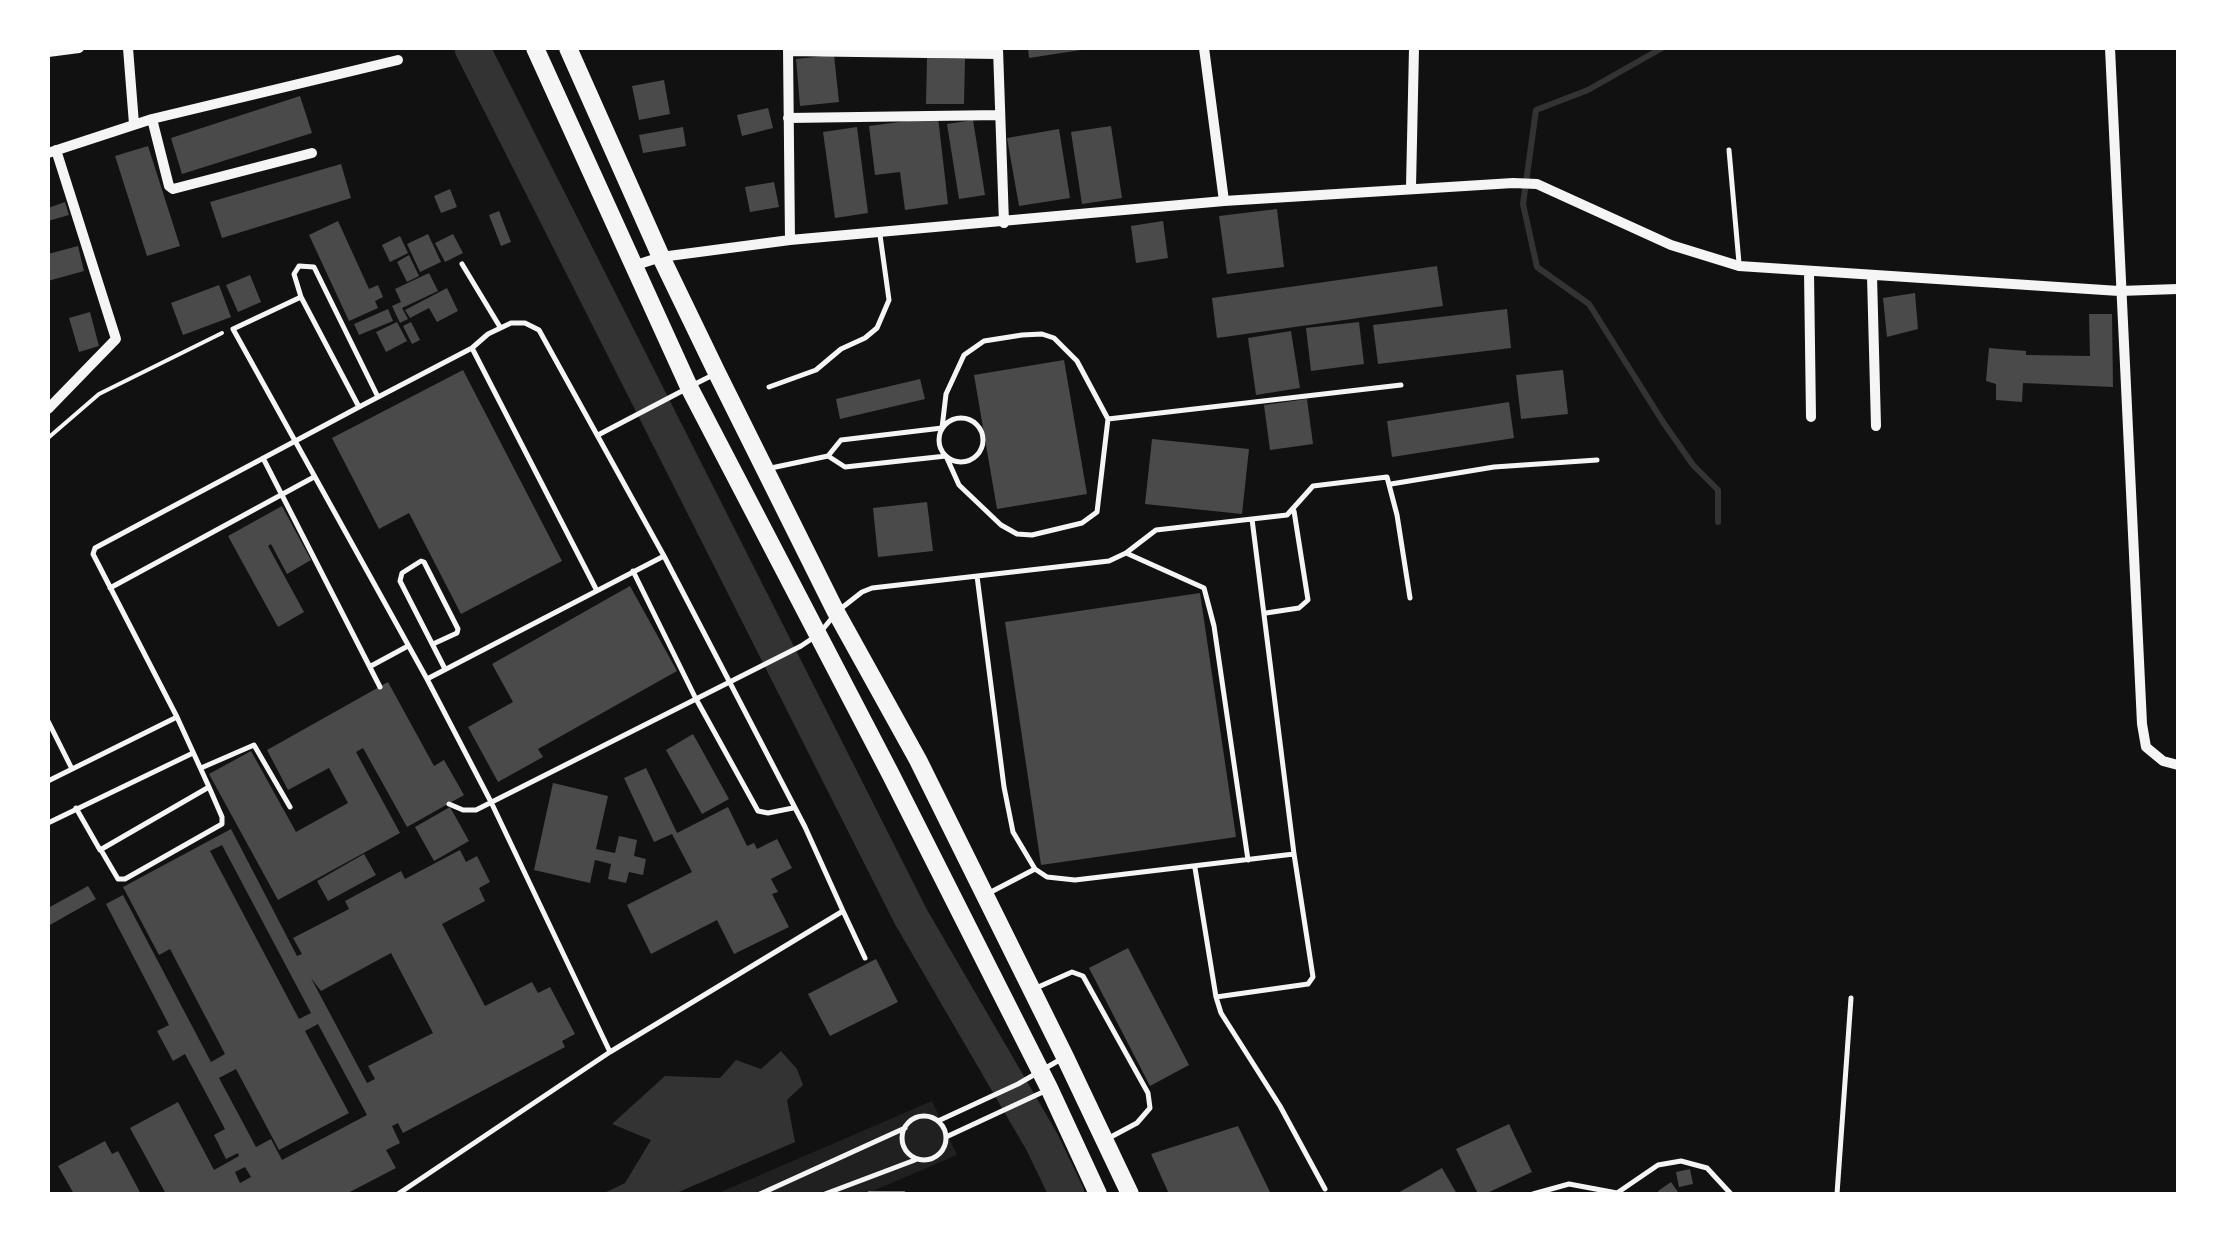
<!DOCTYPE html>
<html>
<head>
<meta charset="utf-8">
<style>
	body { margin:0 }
	#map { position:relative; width:2226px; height:1242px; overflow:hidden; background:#111; font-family:"Alegreya Sans",sans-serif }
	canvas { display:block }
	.frame { position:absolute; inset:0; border:50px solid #fff; pointer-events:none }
</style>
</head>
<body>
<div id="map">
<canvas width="2226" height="1242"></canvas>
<div class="frame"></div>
</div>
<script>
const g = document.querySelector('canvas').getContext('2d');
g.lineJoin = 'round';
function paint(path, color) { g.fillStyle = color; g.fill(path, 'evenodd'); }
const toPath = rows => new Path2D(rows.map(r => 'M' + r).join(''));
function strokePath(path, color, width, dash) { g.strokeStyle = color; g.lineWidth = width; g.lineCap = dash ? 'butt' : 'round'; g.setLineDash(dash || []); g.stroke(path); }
paint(toPath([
	[932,1101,957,1155,866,1194,716,1194]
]), '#202020');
paint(toPath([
	[781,1051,797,1069,803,1085,787,1100,795,1142,674,1194,602,1194,625,1183,651,1140,612,1124,665,1076,720,1078,736,1060,761,1069]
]), '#333');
strokePath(toPath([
	[1662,48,1588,90,1536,110,1523,204,1537,267,1589,304,1663,422,1693,465,1718,490,1718,522]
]), '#333', 6);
strokePath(toPath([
	[472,48,911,917,1042,1142,1067,1194]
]), '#333', 35);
paint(toPath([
	[1028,48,1081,48,1081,50,1029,58],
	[834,55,839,102,800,106,796,59],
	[927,58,965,59,964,104,926,104],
	[664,80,670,114,639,120,632,86],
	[300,96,312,133,182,174,171,138],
	[768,108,773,128,742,136,737,115],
	[938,117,948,204,905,210,900,172,875,175,869,126],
	[973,120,985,195,959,199,947,124],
	[1111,126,1122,198,1082,204,1071,132],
	[683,127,686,146,643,153,639,135],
	[857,127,868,213,835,218,823,132],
	[1059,129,1070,198,1019,206,1007,138],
	[148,146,180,246,147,256,115,156],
	[341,164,351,198,222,238,210,202],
	[774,182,779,207,750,212,745,187],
	[450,189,457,207,441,213,434,196],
	[65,202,69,215,48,221,48,208],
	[1277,209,1284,267,1227,274,1219,216],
	[499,211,511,242,501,246,489,215],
	[338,221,369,289,378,285,383,297,375,301,378,308,349,321,309,235],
	[1163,221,1168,258,1136,263,1131,226],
	[428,234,441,262,420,272,407,244],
	[453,234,463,253,445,262,435,243],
	[400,236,408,253,390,262,382,245],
	[78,246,84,271,48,281,48,254],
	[409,255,419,276,407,282,397,262],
	[1437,266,1443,306,1217,338,1212,298],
	[429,273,438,291,402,308,408,319,400,323,392,306,401,302,395,289],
	[250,275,261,302,238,312,226,285],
	[219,285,231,317,183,335,171,303],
	[447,288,458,311,437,322,429,308,410,318,405,310],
	[1915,293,1918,329,1887,337,1883,298],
	[388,309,393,321,359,335,354,324],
	[1507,309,1511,348,1378,364,1373,325],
	[90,312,99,346,79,352,69,318],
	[2089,314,2112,314,2113,387,2023,383,2022,402,1996,400,1996,384,1986,381,1989,348,2026,351,2026,355,2090,356],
	[397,322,407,341,386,352,376,332],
	[411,322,420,340,412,344,403,326],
	[1359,322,1364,364,1311,371,1306,328],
	[1291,331,1300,388,1256,395,1248,338],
	[1064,360,1087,494,997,509,974,375],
	[463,370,562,561,461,614,409,513,379,529,332,438],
	[1563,370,1568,414,1521,419,1516,375],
	[920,379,925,399,840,419,836,399],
	[1307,399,1313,444,1270,450,1264,405],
	[1509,402,1514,438,1392,457,1387,421],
	[1152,439,1249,449,1242,514,1145,504],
	[927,502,933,551,878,557,873,508],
	[282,506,311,560,287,574,271,544,268,546,304,612,278,627,228,536],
	[630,586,677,671,538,749,543,757,498,782,468,727,513,702,492,664],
	[1200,593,1236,837,1041,865,1005,622],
	[388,682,434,766,444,760,464,795,407,827,363,748,356,752,400,833,278,900,209,774,251,751,296,832,348,803,329,768,288,790,267,750],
	[693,734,729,799,702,814,666,750],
	[646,768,677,833,728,807,747,846,754,843,757,849,777,839,792,868,771,879,778,892,772,894,789,927,734,954,717,920,651,954,627,905,692,872,672,834,654,842,624,778],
	[553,783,608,796,596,849,615,853,619,836,637,840,634,856,646,859,643,875,629,872,626,883,608,879,611,864,595,860,590,883,534,870],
	[450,807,469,841,434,861,415,827],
	[231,829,297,956,302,954,293,938,349,909,345,901,401,871,405,879,460,850,466,862,477,856,490,882,479,888,485,901,442,924,485,1006,532,982,538,993,550,987,575,1034,562,1041,565,1047,403,1133,398,1123,392,1126,400,1143,386,1150,396,1168,346,1194,166,1194,130,1128,178,1102,214,1170,239,1156,238,1153,226,1159,214,1135,225,1129,185,1054,173,1061,157,1031,169,1025,106,904,123,895,211,1062,225,1054,170,949,159,955,123,887],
	[222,845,311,1013,299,1019,210,851],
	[391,953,433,1033,368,1066,375,1079,367,1083,311,978,321,991],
	[318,1024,367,1115,282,1160,271,1139,256,1147,219,1078,236,1069,279,1150,349,1113,305,1031],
	[245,1167,251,1177,240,1183,235,1172],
	[364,854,376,875,328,901,317,881],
	[88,886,96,899,48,926,48,908],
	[1128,948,1189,1065,1150,1086,1089,968],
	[876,959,898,1002,830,1036,808,994],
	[1509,1124,1532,1172,1485,1194,1478,1194,1456,1149],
	[1238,1126,1271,1194,1169,1194,1151,1154],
	[105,1141,112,1154,118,1151,141,1194,74,1194,58,1166],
	[1442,1168,1457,1194,1396,1194],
	[1690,1169,1693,1184,1679,1187,1676,1172],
	[1671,1182,1678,1192,1660,1194,1658,1191]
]), '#4a4a4a');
strokePath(toPath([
	[48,438,99,394,222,333]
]), '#f5f5f5', 4);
strokePath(toPath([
	[1729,150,1739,263],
	[462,264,500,327],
	[301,297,233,329,427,679,491,802,610,1052],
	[472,348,488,334,511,323,525,323,539,330,664,556],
	[693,385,715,374],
	[769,387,816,370,841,349,865,338,877,328,889,300,880,235],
	[359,407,472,348,596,589],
	'939 440a22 22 0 1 1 44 0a22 22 0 1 1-44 0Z',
	[1108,419,1401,385],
	[598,435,684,390],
	[263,458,380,687],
	[771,468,828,456,841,440,942,428,946,394,964,355,984,341,1022,335,1042,334,1054,338,1077,361,1108,419,1097,512,1082,523,1032,535,1017,534,1001,525,959,485,946,456,845,467,828,456],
	[1391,484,1494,467,1597,460],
	[1252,519,1287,515,1313,486,1387,477,1397,515,1410,598],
	[1126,553,1204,588,1214,626,1248,860],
	[633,571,695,697,758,811,768,813,793,808],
	[977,576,1004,787,1013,832,1035,869,1047,877,1075,880,1294,854],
	[110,588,314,477],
	[839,610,862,592,872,588,1109,561,1126,553,1156,530,1252,519,1294,854,1313,977,1308,984,1216,997],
	[1266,613,1299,608,1308,600,1294,511],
	[433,644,457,633,458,629,424,562,421,561,402,573,400,581,445,669],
	[371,666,408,646],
	[48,721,72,769],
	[201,768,254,745,290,807],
	[48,781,177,717],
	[449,804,463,810,476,810,801,646,819,634,832,618],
	[76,808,100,850,209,787,177,717,93,554,95,548,359,407,301,297,294,274,299,266,314,267,378,397],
	[48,823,193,753],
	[101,850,118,879,125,879,222,824,222,817,209,787],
	[1195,868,1216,997,1221,1013,1280,1106,1325,1189],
	[989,893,1035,869],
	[843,911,865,958],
	[1036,988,1072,972,1083,976,1148,1093,1150,1108,1137,1123,1107,1139],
	'902 1138a22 22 0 1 1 44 0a22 22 0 1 1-44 0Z',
	[938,1121,1018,1084,1063,1058],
	[946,1137,1045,1091],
	[398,1194,610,1052,843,911,805,827,664,556,427,679],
	[760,1194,905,1128],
	[825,1194,915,1160],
	[869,1194,904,1194],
	[1533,1194,1569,1184,1617,1193,1658,1165,1681,1161,1707,1168,1731,1194],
	[1837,1194,1851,998]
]), '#f5f5f5', 5);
strokePath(toPath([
	[128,48,134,124],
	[788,48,790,240],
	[1204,48,1224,201],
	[2110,48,2142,724,2146,747,2163,761,2178,765],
	[998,49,1004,223],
	[788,51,998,54],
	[48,52,79,48],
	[788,118,1000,115],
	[152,119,169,186,173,189,312,153],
	[48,153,152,119,398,60],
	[1411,187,1414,48],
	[633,266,661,257,790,240,1224,201,1513,183,1537,184,1671,245,1739,266,2119,291,2178,289],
	[1809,272,1811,417],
	[1872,276,1876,426],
	[48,409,116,339,56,150]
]), '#f5f5f5', 10);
strokePath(toPath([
	[535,48,689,387,891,775,1049,1088,1098,1194],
	[568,48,661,257,717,373,836,612,918,760,1065,1057,1130,1194]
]), '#f5f5f5', 18);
</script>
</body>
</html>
